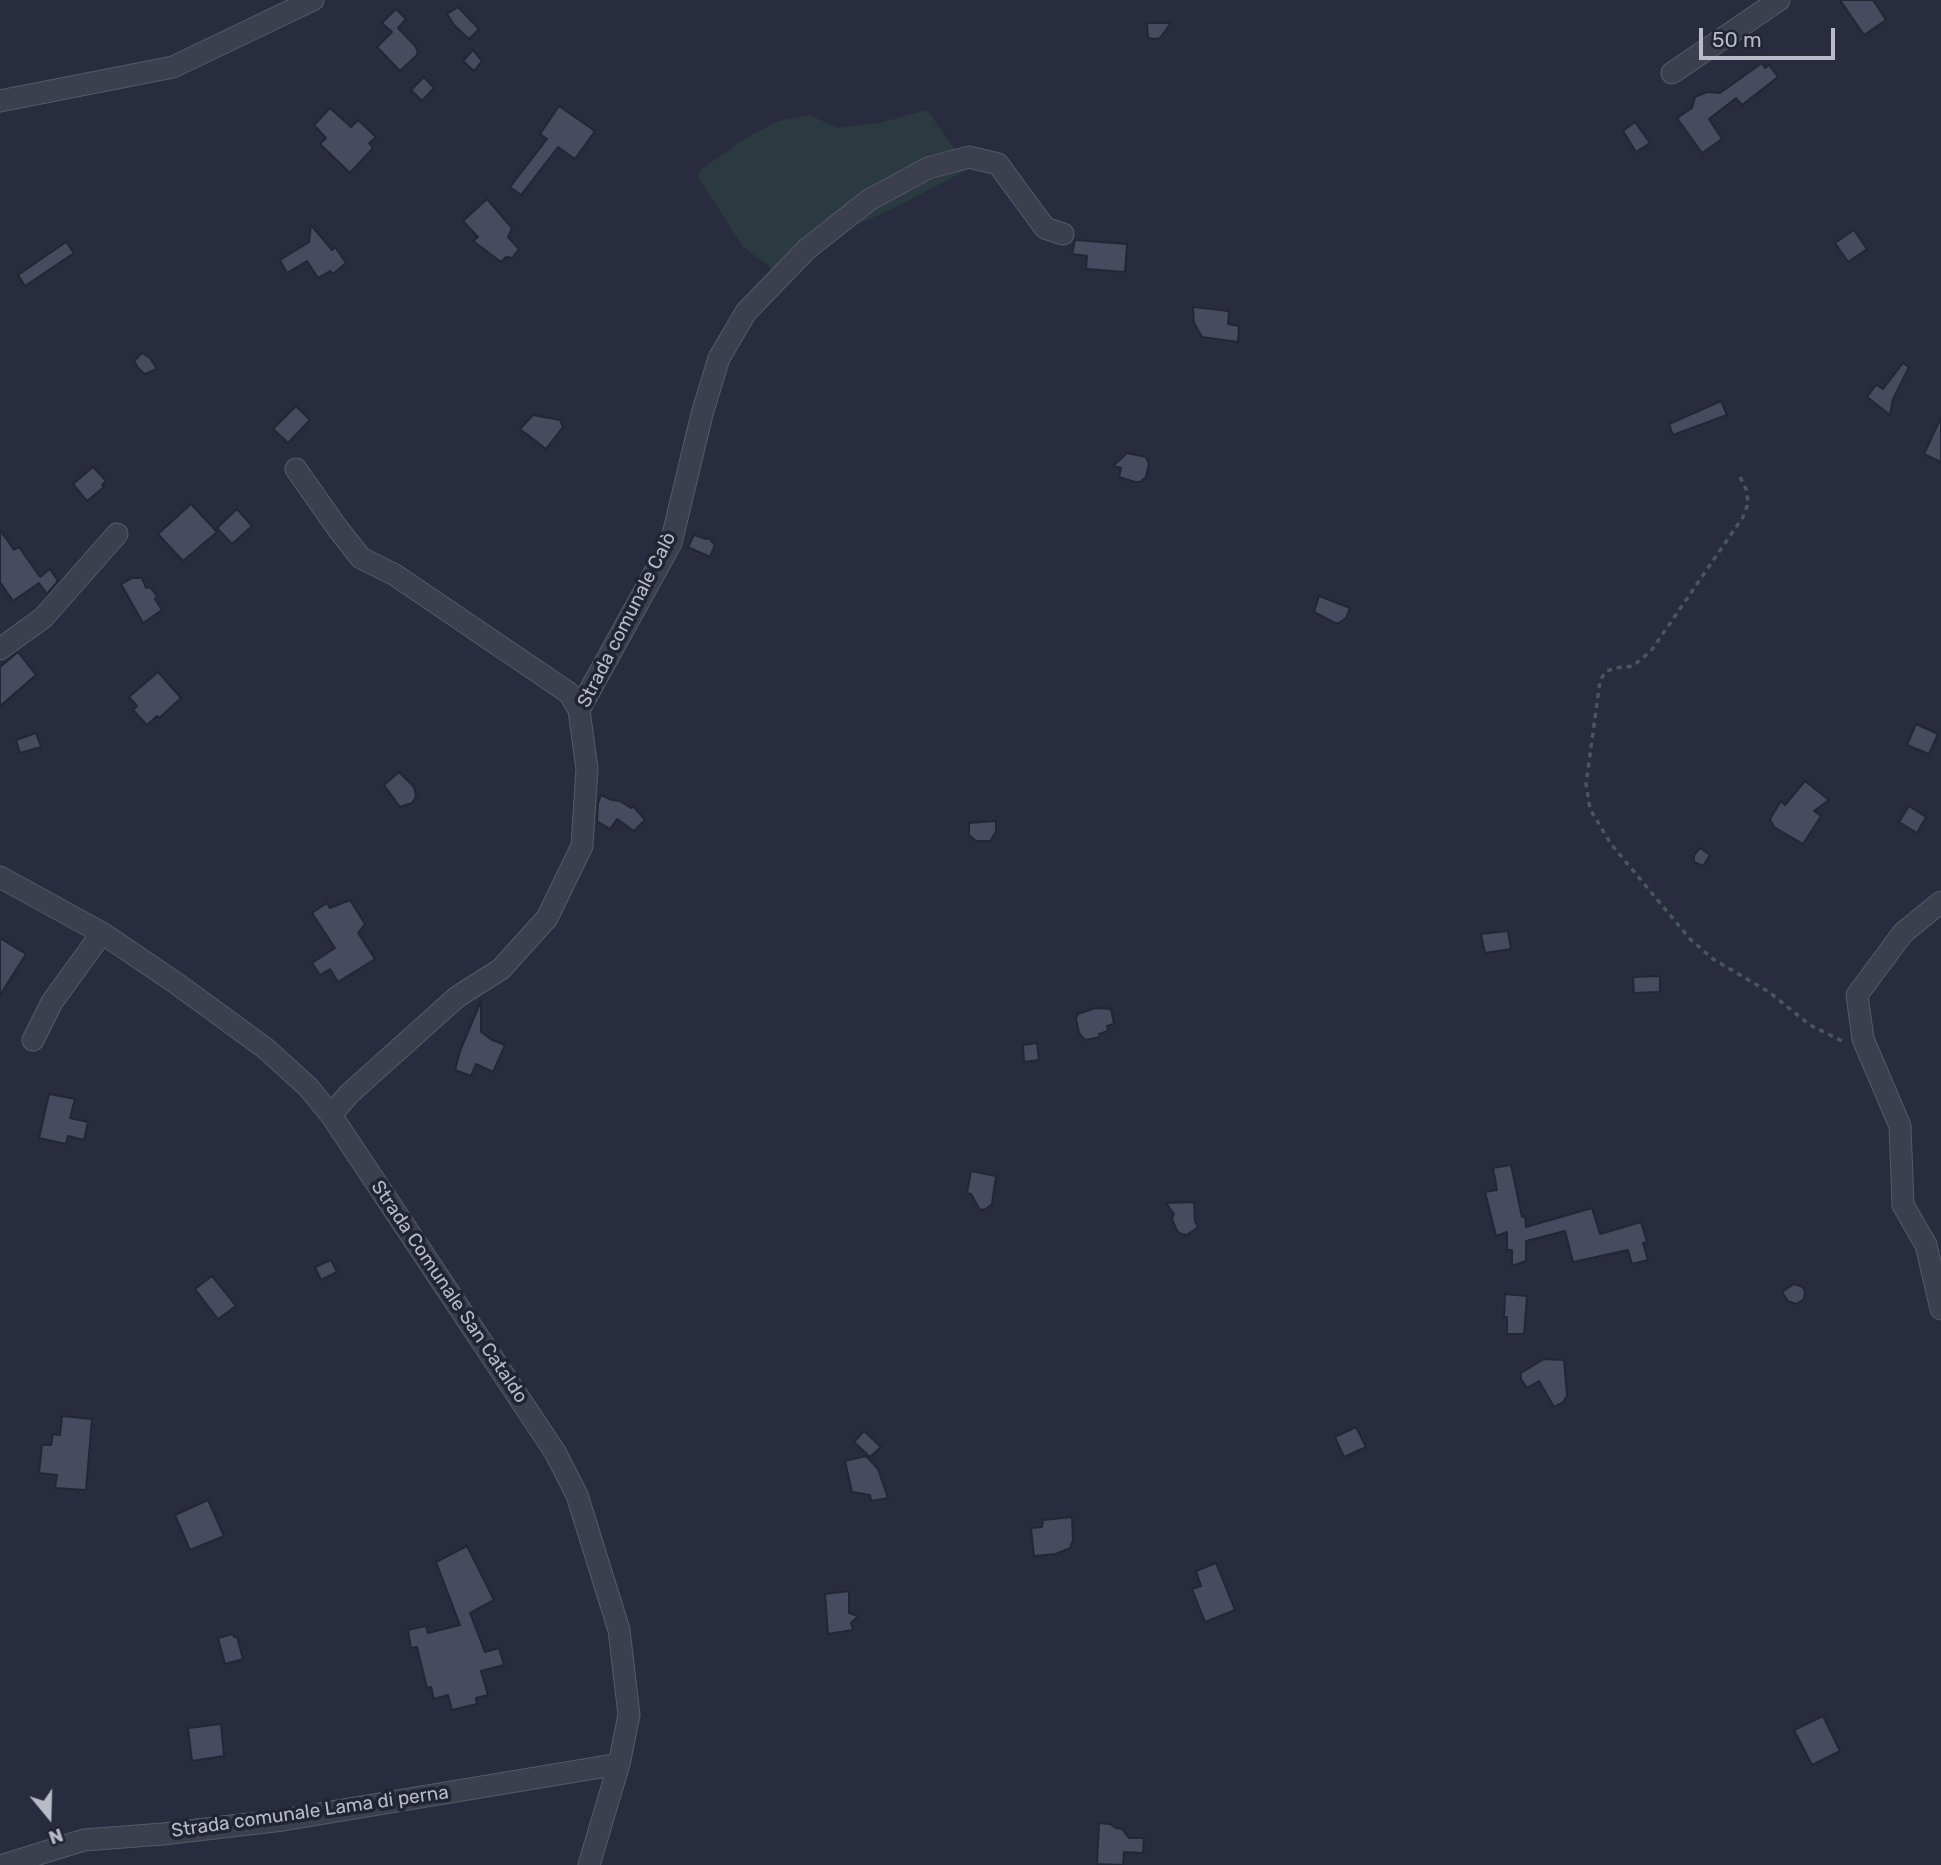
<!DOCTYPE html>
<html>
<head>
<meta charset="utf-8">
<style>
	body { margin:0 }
	#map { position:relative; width:1941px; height:1865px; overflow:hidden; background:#282c3e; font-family:Rubik,sans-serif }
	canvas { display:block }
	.north { position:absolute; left:14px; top:1781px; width:70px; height:70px; -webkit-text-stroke:5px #202433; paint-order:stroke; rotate:161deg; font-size:19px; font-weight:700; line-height:28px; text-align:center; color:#b8bac8 }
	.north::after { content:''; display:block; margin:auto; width:24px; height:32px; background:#b8bac8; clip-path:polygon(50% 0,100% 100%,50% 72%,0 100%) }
	.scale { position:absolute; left:1699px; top:28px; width:136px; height:32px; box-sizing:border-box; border:4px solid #b8bac8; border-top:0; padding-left:9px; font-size:21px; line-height:24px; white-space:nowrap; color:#b8bac8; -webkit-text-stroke:5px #202433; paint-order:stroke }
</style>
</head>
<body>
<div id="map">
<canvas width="1941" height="1865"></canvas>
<div class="north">N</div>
<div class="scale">50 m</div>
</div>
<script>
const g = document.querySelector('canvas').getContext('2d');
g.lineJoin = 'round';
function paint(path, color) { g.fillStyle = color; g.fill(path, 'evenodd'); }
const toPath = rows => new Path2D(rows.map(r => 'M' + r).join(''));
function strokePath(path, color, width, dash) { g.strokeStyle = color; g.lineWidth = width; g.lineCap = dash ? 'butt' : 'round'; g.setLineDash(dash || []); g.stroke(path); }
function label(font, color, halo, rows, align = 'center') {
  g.font = font + ' Rubik,sans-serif'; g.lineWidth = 7; g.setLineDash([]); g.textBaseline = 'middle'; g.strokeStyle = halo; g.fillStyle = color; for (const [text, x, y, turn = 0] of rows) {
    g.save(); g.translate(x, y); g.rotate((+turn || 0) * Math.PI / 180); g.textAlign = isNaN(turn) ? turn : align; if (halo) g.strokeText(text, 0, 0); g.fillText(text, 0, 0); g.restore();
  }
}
paint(toPath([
	[927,110,969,169,888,211,842,231,785,278,743,247,698,177,702,169,741,141,778,121,810,115,837,128,879,123]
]), '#2b3940');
const building = toPath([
	[1840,0,1873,0,1886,20,1864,35,1840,0],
	[458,7,479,29,469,39,454,25,447,14,458,7],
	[396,9,406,19,398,28,416,47,418,54,400,71,377,47,392,32,382,23,396,9],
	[1147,23,1171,23,1160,38,1155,39,1148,38,1147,23],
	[473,50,482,61,474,71,463,61,473,50],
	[1762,63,1765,68,1769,65,1778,77,1742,105,1736,98,1709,119,1722,139,1702,153,1677,118,1692,108,1695,97,1707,92,1720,93,1762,63],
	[424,77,434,88,422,101,411,90,424,77],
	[559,106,595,131,575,159,558,147,521,195,510,187,547,139,540,134,559,106],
	[330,108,351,127,358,120,376,137,369,143,373,148,350,173,320,144,326,138,314,125,330,108],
	[1635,122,1650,143,1636,152,1623,131,1635,122],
	[487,199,512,228,508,237,519,249,512,258,506,257,501,262,473,241,478,237,463,221,487,199],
	[311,225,332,250,335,247,346,263,333,274,330,271,318,278,307,261,287,273,280,260,309,242,311,225],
	[1854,230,1867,249,1848,262,1835,243,1854,230],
	[1075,240,1127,244,1125,272,1086,269,1087,256,1072,254,1075,240],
	[66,242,74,253,25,286,18,275,66,242],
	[1193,307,1229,311,1228,324,1239,326,1238,342,1202,337,1194,323,1193,307],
	[142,353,150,358,157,369,145,374,139,369,134,361,142,353],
	[1903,363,1909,367,1893,399,1890,415,1867,397,1876,385,1883,389,1903,363],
	[1721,401,1727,415,1673,435,1669,424,1721,401],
	[296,406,310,420,288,443,273,429,296,406],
	[533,415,560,420,563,427,546,449,520,429,533,415],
	[1941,418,1941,462,1924,454,1941,418],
	[1127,453,1146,457,1149,464,1146,477,1140,482,1135,482,1119,477,1121,468,1113,466,1127,453],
	[93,467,106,481,102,485,104,487,87,501,73,484,93,467],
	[191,504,217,532,183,561,158,534,191,504],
	[237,509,252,526,232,544,217,528,237,509],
	[0,530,14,550,19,547,40,577,50,569,58,581,47,594,39,583,13,601,0,582,0,530],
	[694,535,706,539,709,538,715,545,710,557,688,547,694,535],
	[132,578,142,578,146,588,150,587,157,596,155,599,162,610,143,623,121,584,132,578],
	[1319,596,1350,608,1346,618,1339,623,1335,623,1314,612,1319,596],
	[18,652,36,675,0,706,0,667,18,652],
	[158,672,181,698,159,718,157,716,147,725,133,710,137,706,129,697,158,672],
	[1916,724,1938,734,1929,754,1907,745,1916,724],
	[36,733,41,747,20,753,16,740,36,733],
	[399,772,414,787,416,797,412,803,400,807,384,785,399,772],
	[1805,781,1829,800,1814,811,1821,816,1803,844,1774,827,1770,819,1781,801,1785,805,1805,781],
	[601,795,612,800,620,801,631,808,633,806,645,820,634,831,617,819,610,829,597,821,598,803,601,795],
	[1909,806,1926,817,1917,833,1899,822,1909,806],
	[996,821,996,832,990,841,976,841,969,835,969,823,996,821],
	[1700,848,1710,855,1703,866,1694,862,1694,855,1700,848],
	[350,900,365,924,358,933,375,959,338,982,330,969,320,975,312,963,335,948,312,913,327,903,330,908,350,900],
	[1508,931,1511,949,1485,953,1481,934,1508,931],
	[0,938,26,954,0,995,0,938],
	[1660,976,1660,992,1634,993,1633,977,1660,976],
	[481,1001,481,1032,492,1040,505,1045,493,1072,476,1064,471,1076,455,1070,460,1051,481,1001],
	[1095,1008,1111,1009,1114,1024,1107,1026,1108,1031,1099,1034,1100,1037,1085,1040,1079,1033,1076,1018,1078,1014,1095,1008],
	[1037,1043,1039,1060,1024,1062,1023,1045,1037,1043],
	[49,1094,75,1099,70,1118,88,1122,84,1140,68,1136,66,1144,39,1138,49,1094],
	[1511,1165,1522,1217,1525,1216,1526,1227,1592,1208,1600,1234,1641,1222,1647,1242,1643,1243,1648,1260,1632,1264,1628,1250,1573,1262,1565,1231,1526,1241,1526,1261,1512,1266,1512,1250,1507,1250,1507,1232,1496,1236,1485,1192,1497,1190,1493,1168,1511,1165],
	[971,1171,996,1176,992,1204,986,1209,980,1210,971,1194,967,1193,971,1171],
	[1194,1202,1195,1221,1198,1227,1187,1235,1181,1234,1177,1231,1172,1219,1174,1214,1166,1203,1194,1202],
	[331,1260,337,1272,321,1280,315,1267,331,1260],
	[212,1276,236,1306,218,1319,195,1289,212,1276],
	[1794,1284,1803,1287,1805,1293,1804,1299,1796,1304,1788,1301,1782,1292,1794,1284],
	[1505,1294,1527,1296,1524,1334,1507,1334,1507,1317,1504,1317,1505,1294],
	[1544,1359,1564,1360,1567,1396,1563,1402,1554,1407,1539,1381,1527,1388,1521,1379,1521,1373,1544,1359],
	[62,1416,92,1419,86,1490,55,1488,57,1475,39,1473,42,1445,51,1445,53,1434,60,1435,62,1416],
	[1356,1427,1366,1447,1344,1457,1335,1437,1356,1427],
	[864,1431,881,1447,870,1457,854,1442,864,1431],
	[866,1456,878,1469,888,1498,871,1501,870,1495,852,1492,845,1461,866,1456],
	[208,1500,224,1536,190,1550,175,1515,208,1500],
	[1072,1517,1073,1540,1070,1548,1056,1554,1034,1556,1031,1528,1042,1527,1043,1520,1072,1517],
	[467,1546,494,1600,470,1613,485,1652,499,1648,504,1665,481,1671,488,1695,476,1698,477,1704,452,1710,448,1695,434,1699,431,1687,427,1688,417,1647,411,1648,408,1630,426,1626,428,1633,460,1625,436,1562,467,1546],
	[1216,1563,1235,1610,1205,1622,1192,1589,1201,1586,1196,1571,1216,1563],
	[849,1591,849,1613,858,1616,851,1623,853,1630,828,1634,825,1594,849,1591],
	[233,1634,234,1637,237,1637,243,1659,225,1664,218,1638,233,1634],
	[1823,1716,1840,1751,1812,1765,1794,1730,1823,1716],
	[221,1724,224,1756,192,1761,188,1728,221,1724],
	[1099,1823,1110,1824,1116,1828,1122,1829,1129,1838,1144,1838,1143,1853,1124,1852,1123,1865,1097,1864,1099,1823]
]);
paint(building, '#474b5f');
strokePath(building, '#222635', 2);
const minor = toPath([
	[1672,73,1779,0],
	[0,101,173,67,313,0],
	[296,469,338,529,361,558,395,575,569,693,579,710],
	[0,649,43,618,117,534],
	[0,877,102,933,173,981,265,1048,308,1087,331,1115,555,1452,577,1495,619,1630,629,1715,619,1764,589,1865],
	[1941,902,1903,933,1857,995,1863,1039,1900,1126,1903,1205,1926,1245,1941,1309],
	[33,1040,52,1002,102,933],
	[331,1115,349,1094,457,997,501,969,547,918,582,846,587,769,579,710,671,543,702,414,719,358,746,312,807,249,869,200,928,168,969,157,998,164,1045,228,1063,234],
	[3,1865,84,1840,163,1834,283,1820,619,1764]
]);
strokePath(minor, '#565a68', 23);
strokePath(toPath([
	[1740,477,1747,491,1748,504,1743,517,1651,651,1633,666,1615,668,1605,672,1600,681,1586,784,1590,809,1611,844,1690,939,1713,959,1769,992,1810,1025,1844,1042]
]), '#4a565e', 3.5, [5, 5]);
strokePath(minor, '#3c3f4e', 21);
label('19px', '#b8bac8', '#202433', [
	["Strada comunale Calò",627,620,-63],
	["Strada Comunale San Cataldo",449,1292,56],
	["Strada comunale Lama di perna",310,1812,-8]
]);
</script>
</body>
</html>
